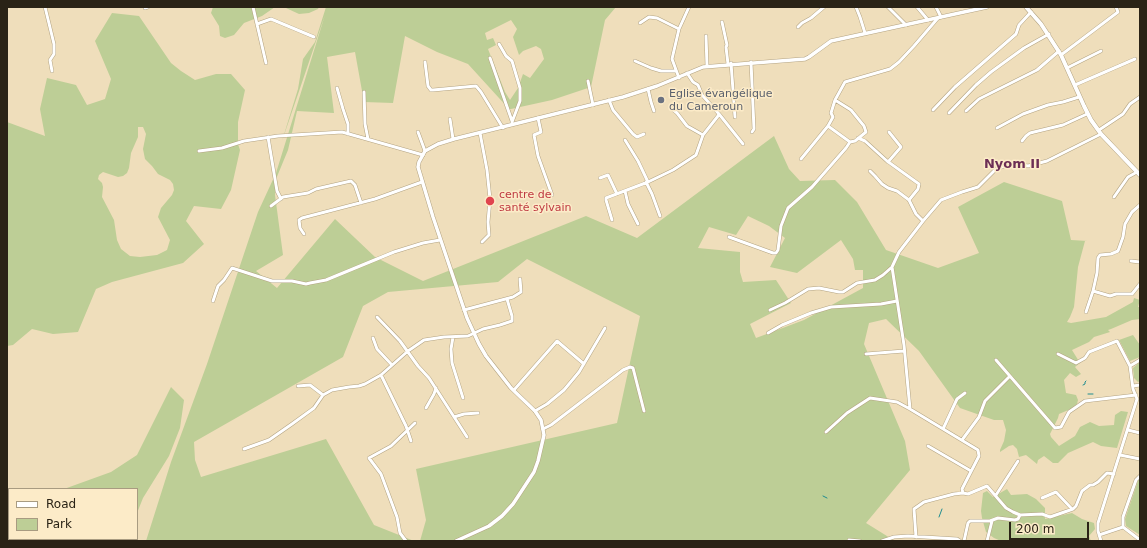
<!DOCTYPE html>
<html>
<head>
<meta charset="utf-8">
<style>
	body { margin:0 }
	#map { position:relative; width:1147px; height:548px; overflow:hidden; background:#efdebb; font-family:"DejaVu Sans",sans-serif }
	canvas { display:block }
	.frame { position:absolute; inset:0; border:8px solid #2a2316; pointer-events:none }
	.legend { position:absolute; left:8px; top:488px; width:130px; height:52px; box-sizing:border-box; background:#fcebc8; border:1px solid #a89b81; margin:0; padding:5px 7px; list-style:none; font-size:12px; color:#2a2316 }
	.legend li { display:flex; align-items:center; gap:8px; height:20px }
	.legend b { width:20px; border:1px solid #a89b81 }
	.scale { position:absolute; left:1009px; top:522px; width:80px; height:18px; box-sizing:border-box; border:2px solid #2a2316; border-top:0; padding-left:5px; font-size:12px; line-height:14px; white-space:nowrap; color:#2a2316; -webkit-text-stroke:3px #fcebc8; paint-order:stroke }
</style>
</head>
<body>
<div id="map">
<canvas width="1147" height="548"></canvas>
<div class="frame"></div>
<ul class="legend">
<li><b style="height:5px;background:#fff"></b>Road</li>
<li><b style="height:11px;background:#bdce96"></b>Park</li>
</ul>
<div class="scale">200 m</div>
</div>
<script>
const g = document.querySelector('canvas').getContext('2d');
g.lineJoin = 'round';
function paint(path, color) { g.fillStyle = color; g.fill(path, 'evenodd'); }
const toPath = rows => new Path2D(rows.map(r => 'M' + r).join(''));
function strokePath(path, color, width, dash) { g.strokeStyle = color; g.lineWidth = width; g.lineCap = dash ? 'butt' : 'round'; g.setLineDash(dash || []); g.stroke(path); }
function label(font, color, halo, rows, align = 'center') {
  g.font = font + ' "DejaVu Sans",sans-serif'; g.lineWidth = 3; g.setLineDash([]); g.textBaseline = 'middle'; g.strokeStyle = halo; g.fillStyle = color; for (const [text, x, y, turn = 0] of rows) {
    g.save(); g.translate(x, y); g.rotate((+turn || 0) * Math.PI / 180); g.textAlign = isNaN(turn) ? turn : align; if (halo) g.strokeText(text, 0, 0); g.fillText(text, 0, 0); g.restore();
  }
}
paint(toPath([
	[213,7,249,8,252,7,319,7,318,9,309,13,299,14,286,8,275,7,262,16,244,23,234,35,225,38,220,36,219,26,211,13],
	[326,7,616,7,605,20,591,87,552,100,511,109,509,109,468,64,437,52,405,36,393,103,364,102,355,52,327,57,334,113,297,111,288,150,276,179,275,195,283,255,256,271,277,288,335,219,375,257,423,281,586,216,637,238,774,136,789,169,800,181,835,180,857,202,886,250,938,268,979,253,958,207,1004,182,1062,201,1071,240,1088,241,1085,241,1078,267,1074,307,1070,317,1067,322,1071,323,1106,317,1133,302,1134,298,1140,300,1138,307,1140,307,1140,319,1132,320,1111,329,1108,330,1110,332,1094,337,1089,342,1072,350,1080,363,1075,367,1081,374,1076,377,1070,373,1064,380,1066,393,1076,395,1078,400,1077,404,1073,408,1059,414,1058,418,1050,434,1051,437,1059,446,1075,436,1080,427,1090,422,1099,426,1114,425,1115,415,1121,411,1128,412,1117,448,1101,446,1093,442,1068,453,1058,463,1053,463,1044,456,1038,460,1037,464,1026,455,1019,457,1017,449,1013,445,1009,446,1000,452,1000,450,1004,441,1006,430,1003,420,994,420,960,408,919,351,886,319,869,323,864,344,905,441,910,470,866,523,895,541,420,541,426,520,416,469,617,423,640,316,527,259,498,282,388,292,363,306,343,357,194,442,195,460,201,477,326,439,374,525,414,541,146,541,171,462,207,364,258,212,276,173,325,15,282,141,298,89,303,59,315,42],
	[511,20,517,29,513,37,519,55,523,51,536,46,541,49,544,59,530,78,523,74,518,88,510,100,505,92,488,49,496,45,493,38,487,40,485,33],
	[748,216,769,226,785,238,770,267,797,273,841,240,853,259,855,270,863,270,863,288,804,320,756,338,750,324,791,303,776,280,743,282,740,272,740,252,698,248,709,227,736,235],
	[112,13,139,16,171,63,181,71,195,80,216,74,231,74,245,90,238,122,238,144,240,150,231,190,221,209,194,206,186,221,204,244,183,263,112,282,96,289,78,332,53,334,32,329,13,345,7,346,7,122,45,136,40,109,47,78,76,85,87,105,105,99,111,79,95,41],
	[138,127,143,127,146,134,143,149,145,159,152,166,158,174,170,180,173,184,174,190,172,195,161,208,158,217,170,240,167,250,157,255,140,257,130,256,121,249,117,240,114,220,102,197,103,187,102,183,98,179,99,175,103,172,118,177,123,176,127,173,129,168,131,153,138,137],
	[1133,335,1140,345,1140,357,1130,361,1119,340],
	[1140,362,1140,381,1138,382,1134,378,1133,368],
	[171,387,184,400,180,428,169,456,143,498,137,513,137,489,64,489,111,472,137,455],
	[1139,478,1140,478,1140,535,1126,526,1125,519],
	[1007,489,1011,495,1027,494,1036,499,1045,508,1045,519,1072,513,1082,519,1094,523,1095,529,1089,536,1091,541,1001,541,994,538,986,532,982,518,981,511,983,493,987,491,993,497],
	[55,539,127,539,127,541,55,541]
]), '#bdce96');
strokePath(toPath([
	[1083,385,1085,384,1085,382,1086,381],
	[1088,394,1093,394],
	[823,496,827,498],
	[939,517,942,509]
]), '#208d90', 1);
const minor = toPath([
	[45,7,54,44,54,54,50,60,52,71],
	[253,7,266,63],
	[856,7,860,17,865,33],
	[888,7,906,25],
	[917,7,928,20],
	[936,7,941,17],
	[145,8,148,7],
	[722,22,727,45,726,47,728,64],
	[640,23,649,17,657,18,679,29],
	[257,24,271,19,314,37],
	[798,27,802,23,811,18,824,7],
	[706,36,707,66],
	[499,44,506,56,512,61,520,88,520,101,512,122],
	[1061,55,1118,12,1116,7],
	[490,58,512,121],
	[635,61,651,68,661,71,676,71],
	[425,62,428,86,431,90,433,90,476,86,481,92,503,128],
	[751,62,754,129,752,132],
	[731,63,735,117],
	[1067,68,1101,51],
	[679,78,672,59,679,29,689,7],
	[588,81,593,105],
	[1075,85,1135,59],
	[337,88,343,109,348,124,348,134],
	[648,89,651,102,654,111],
	[364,92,365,124,368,139],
	[609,100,613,110,633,134,637,137,644,134],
	[671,108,677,113,687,126,703,135],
	[933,110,955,87,1016,34,1019,25,1031,12],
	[966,111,979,99,1037,70,1059,51],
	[949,113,976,85,991,72,1024,48,1049,34],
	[719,114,743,144],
	[538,118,541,132,534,135,538,156,552,195],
	[450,119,453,139],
	[828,126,850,142],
	[997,128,1023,114,1048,105,1063,102,1079,97],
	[1099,130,1123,114,1130,104,1140,97],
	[418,132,425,151],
	[480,133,487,170,490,199,488,222,489,235,482,242],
	[268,137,277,191,281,199],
	[858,138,865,141,887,161,919,184,918,189,909,200],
	[625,140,638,161,648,182],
	[1022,141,1026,136,1030,133,1063,125,1087,114],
	[199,151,222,148,244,141,278,136,342,132,423,155],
	[801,159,828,126,833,117,831,113,835,100,845,82,890,69,899,62,914,46,938,18],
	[888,162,901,147,889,132],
	[870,171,875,176,882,184,888,188,897,191,909,200,916,214,923,221],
	[600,178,608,175,617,194],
	[646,182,652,194,660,216],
	[625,191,628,204,638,224],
	[1114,197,1128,177,1137,172],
	[1140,205,1132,212,1125,224,1123,237,1118,251,1111,254,1100,255,1098,258,1097,273,1093,291,1110,296,1116,294,1132,294,1140,284],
	[271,206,283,197,308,193,316,189,351,181,355,185,361,203],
	[612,220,606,200,606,198,648,182,673,170,696,155,703,135,718,116,719,114,702,95,698,85,693,82,687,73],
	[304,234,300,228,299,220,302,218,375,199,422,182],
	[729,237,773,253,776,253,778,250,781,226,788,208,812,187,846,148,850,142,855,141,866,132,864,126,851,110,835,100],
	[1131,261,1140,262],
	[892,267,904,345,910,409],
	[213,301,218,286,224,280,232,268,272,281,292,281,306,284,310,283,326,280,394,252,423,243,440,240],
	[464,310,513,297,521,292,520,279],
	[770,310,785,303,808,289,819,288,839,292,843,292,857,283,875,280,883,275,892,267,899,252,923,221,941,200,962,192,978,187,996,169,1013,163,1028,166,1047,161,1101,134],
	[1086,312,1093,291],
	[377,317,400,341,418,366,429,378,467,437],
	[768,333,782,325,811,313,831,307,881,304,897,301],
	[453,337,451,349,452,363,463,398],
	[373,338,377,349,392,365],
	[866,354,904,351],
	[1058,354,1076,363,1085,358,1089,352,1117,341,1130,366,1133,389,1137,399,1098,523,1098,531,1101,541],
	[996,360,1055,428,1061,427,1069,412,1085,401,1136,395],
	[1130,366,1140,360],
	[381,375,406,426,411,441],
	[298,386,310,385,323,395,332,390,349,387,359,386,365,384,381,375,408,351,424,340,444,337,468,336,483,329,500,325,512,321,512,316,507,299],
	[1133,386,1140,385],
	[514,390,557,341,584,364],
	[426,408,434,394,436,388],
	[535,411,547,404,564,390,579,372,605,328],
	[454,417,464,414,478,413],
	[543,429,551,425,623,370,630,367,633,368,644,411],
	[943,429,957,399,965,393],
	[1128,430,1140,433],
	[826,432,847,413,870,398,897,402,910,409,978,450,979,456,962,489,963,493],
	[962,440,979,417,985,401,1010,376],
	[928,446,971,471],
	[244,449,269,440,292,424,314,408,323,395],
	[1120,455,1140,459],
	[996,495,1018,461],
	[1042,498,1056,492,1072,509],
	[1123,527,1123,517,1136,480,1140,476],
	[1123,527,1140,540],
	[1099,535,1123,527],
	[916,537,914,509,924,502,954,494,963,493,968,494,987,486,1006,508,1013,512,1020,515,1042,514,1050,517,1073,509,1076,506,1082,491,1090,485,1093,485,1098,482,1107,473,1114,474],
	[849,540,860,541],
	[406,541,400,533,397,517,381,474,369,458,391,446,415,423],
	[882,541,894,537,908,536,957,539,960,541],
	[964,541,968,523,970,521,990,521,998,518,1015,520,1018,519,1020,515],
	[987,541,992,521]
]);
const tertiary = toPath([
	[456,541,489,526,502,516,513,504,534,472,538,461,544,435,541,420,535,411,511,388,486,356,479,344,467,318,433,217,418,167,419,162,425,151,438,144,454,139,623,97,657,86,703,67,805,59,809,57,831,41,987,7]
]);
const secondary = toPath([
	[1026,7,1041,24,1061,55,1084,106,1091,120,1101,134,1140,175]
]);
strokePath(minor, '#b3a382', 4);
strokePath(tertiary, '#b3a382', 4.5);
strokePath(secondary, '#b3a382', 5);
strokePath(minor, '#fff', 3);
strokePath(tertiary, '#fff', 3.5);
strokePath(secondary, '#fff', 4);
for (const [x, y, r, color] of [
	[661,100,4,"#6b7280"],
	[490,201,5,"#e0444e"]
]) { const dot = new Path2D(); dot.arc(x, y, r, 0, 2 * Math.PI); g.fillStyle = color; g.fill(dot); strokePath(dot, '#fcebc8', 1.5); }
label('11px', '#5b616d', '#fcebc8', [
	["Eglise évangélique",669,94],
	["du Cameroun",669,107]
], 'left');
label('11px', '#be3a42', '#fcebc8', [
	["centre de",499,195],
	["santé sylvain",499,208]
], 'left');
label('bold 13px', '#6d2f55', '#fcebc8', [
	["Nyom II",1012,165]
]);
</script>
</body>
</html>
